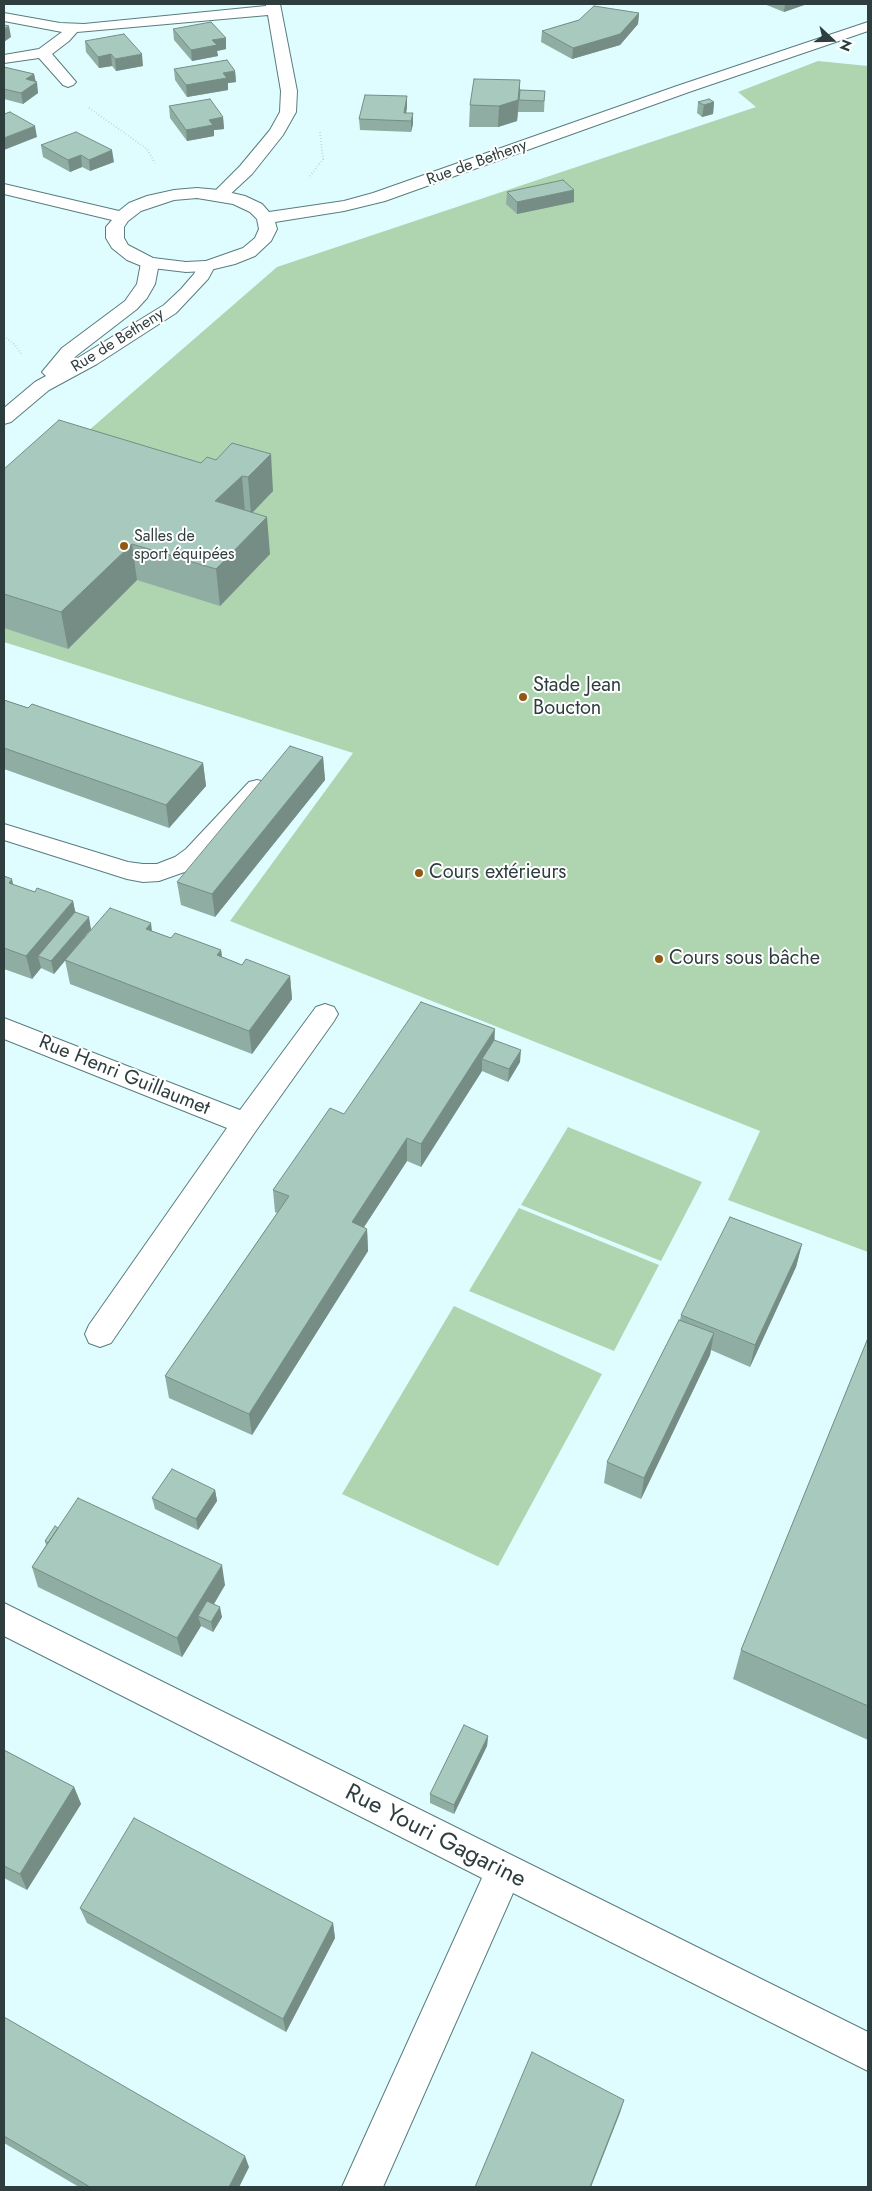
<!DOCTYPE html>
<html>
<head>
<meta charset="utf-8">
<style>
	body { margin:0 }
	#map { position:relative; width:872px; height:2191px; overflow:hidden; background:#dffdfe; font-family:Jost,sans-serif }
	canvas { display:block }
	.frame { position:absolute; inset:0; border:5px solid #2e3d3e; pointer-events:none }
	.north { position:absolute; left:807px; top:15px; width:50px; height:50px; -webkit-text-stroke:4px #fff; paint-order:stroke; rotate:111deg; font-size:14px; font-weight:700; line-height:20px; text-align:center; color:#2e3d3e }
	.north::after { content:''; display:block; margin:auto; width:18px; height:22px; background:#2e3d3e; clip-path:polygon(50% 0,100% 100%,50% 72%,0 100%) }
</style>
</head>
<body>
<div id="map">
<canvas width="872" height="2191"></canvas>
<div class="frame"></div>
<div class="north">N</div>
</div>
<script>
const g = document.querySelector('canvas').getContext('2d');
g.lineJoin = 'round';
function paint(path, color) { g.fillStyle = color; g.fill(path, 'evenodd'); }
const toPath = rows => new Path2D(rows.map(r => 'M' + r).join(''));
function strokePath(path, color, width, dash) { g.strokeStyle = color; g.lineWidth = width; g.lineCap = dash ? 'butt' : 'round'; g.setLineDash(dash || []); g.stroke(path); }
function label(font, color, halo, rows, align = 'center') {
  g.font = font + ' Jost,sans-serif'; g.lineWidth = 4; g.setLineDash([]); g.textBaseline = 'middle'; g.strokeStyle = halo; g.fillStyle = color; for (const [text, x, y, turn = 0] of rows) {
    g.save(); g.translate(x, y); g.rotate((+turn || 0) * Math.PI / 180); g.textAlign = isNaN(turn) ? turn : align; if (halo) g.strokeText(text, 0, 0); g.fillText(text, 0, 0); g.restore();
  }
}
paint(toPath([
	[818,61,868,66,868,1252,728,1200,760,1131,230,921,353,753,4,642,4,504,277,267,756,107,738,92],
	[568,1127,702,1182,661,1261,521,1205],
	[519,1208,659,1265,614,1351,469,1291],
	[454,1306,602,1374,498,1566,342,1494]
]), '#aed5b0');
const minor = toPath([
	[266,4,280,4,297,91,296,112,283,135,252,174,225,199,219,200,213,199,211,195,240,166,270,130,280,112,281,91,268,15,77,32,69,41,52,54,76,82,73,85,68,87,63,85,39,58,4,63,4,55,39,49,62,32,4,21,4,13,60,23,84,24,266,6,266,4],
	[150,258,156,259,159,263,155,284,147,298,137,309,76,356,68,364,164,305,181,289,194,274,200,262,206,261,212,262,215,266,208,279,176,313,97,364,49,390,11,422,4,424,4,408,35,382,46,376,42,372,62,348,125,301,137,284,141,263,144,259,150,258],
	[257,780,265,782,269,788,265,794,204,861,193,869,159,881,143,882,127,879,4,840,4,824,128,862,143,864,157,864,175,857,186,849,249,782,257,780],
	[325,1004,334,1007,338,1014,334,1021,255,1132,111,1343,100,1347,89,1343,85,1334,89,1325,227,1128,4,1039,4,1018,240,1110,316,1007,325,1004],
	[4,1603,868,2032,868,2071,513,1893,383,2187,342,2187,482,1878,4,1636,4,1603]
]);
const tertiary = toPath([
	[868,22,868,31,689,92,385,201,344,211,275,222,277,229,271,241,255,256,235,264,206,271,186,272,144,267,127,260,112,248,106,238,106,227,112,220,4,194,4,184,119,211,129,203,147,196,174,190,197,188,219,190,245,196,262,204,269,212,344,201,373,193,677,86,868,22],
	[197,198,233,204,250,212,257,219,259,229,255,238,243,248,206,261,186,262,153,258,128,245,124,238,124,227,128,221,141,211,174,200,197,198]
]);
strokePath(minor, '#5a7c7e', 2);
strokePath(tertiary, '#5a7c7e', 2);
strokePath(toPath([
	[89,108,147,149,156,165],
	[310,176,323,159,320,132],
	[4,336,15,345,21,354]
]), '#a8c1c2', 2, [0.5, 2.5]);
paint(minor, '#fff');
paint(tertiary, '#fff');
paint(toPath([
	[764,4,807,4,784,12],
	[639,13,638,24,620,45,572,59,541,42,542,31,579,20],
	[173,29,226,38,226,49,217,51,218,56,192,61,174,40],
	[85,41,143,66,116,71,112,66,99,68,86,52],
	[4,67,34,74,38,93,23,104,4,99],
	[174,69,235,71,236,82,228,83,228,90,187,97,175,80],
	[520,80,520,90,545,91,544,112,518,112,517,121,498,127,469,127,470,105],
	[407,96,407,107,406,113,413,124,411,132,360,130,359,119],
	[698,102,714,102,713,114,702,117,697,113],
	[169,106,223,117,224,129,214,130,214,136,187,141,170,118],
	[41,145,114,162,90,171,82,167,70,172,43,157],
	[507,192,574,202,517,214,506,204],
	[216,460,273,491,252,513,270,554,220,606,137,580,68,649,4,628,4,469,201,463],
	[4,700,203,763,206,786,169,828,4,769],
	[323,757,325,780,215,917,181,905,177,882],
	[4,876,13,885,35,892,73,901,75,912,91,929,54,974,41,968,32,979,4,969],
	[152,931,171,938,221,950,222,957,242,965,290,976,292,999,252,1054,70,984,65,960],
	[494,1040,520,1062,508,1082,482,1071,421,1167,407,1161,364,1227,367,1229,368,1251,252,1435,169,1398,165,1376,277,1213,275,1212,273,1190],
	[802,1244,796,1267,750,1367,711,1350,710,1355,641,1499,604,1483,607,1462,680,1320,681,1315],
	[868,1338,868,1740,733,1679,741,1650],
	[215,1490,217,1501,198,1530,155,1509,152,1498],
	[45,1541,225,1585,214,1604,222,1617,213,1632,201,1626,182,1657,38,1587,32,1567,46,1545],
	[488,1736,487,1746,454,1814,430,1803,430,1794],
	[4,1750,74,1787,81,1804,27,1890,4,1878],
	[80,1908,333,1923,335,1938,286,2032,87,1923],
	[4,2017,249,2167,239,2187,79,2187,4,2143]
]), '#90ada3');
paint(toPath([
	[785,4,807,4,784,12],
	[639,13,638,24,620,45,572,59,573,48],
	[9,26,11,37,4,42,4,29],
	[226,38,226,49,217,51,218,56,192,61,191,50,212,40],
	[111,54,112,66,99,68,98,57],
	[142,54,143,66,116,71,115,59],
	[235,71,236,82,228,83,228,90,187,97,186,85,223,73],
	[34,74,36,83,37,82,38,93,23,104,21,93,26,79],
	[520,80,520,100,519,100,517,121,498,127,499,106],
	[407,96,407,107,405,120,404,113],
	[714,102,713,114,702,117,704,105],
	[413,113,413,124,411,132,411,121],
	[223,117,224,129,214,130,214,136,187,141,186,130,209,120],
	[35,126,37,137,4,150,4,138],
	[112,150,114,162,90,171,89,160],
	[81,155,82,167,70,172,68,160],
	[574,190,574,202,517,214,517,202],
	[271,454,273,491,251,514,248,477],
	[242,476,245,512,215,501],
	[267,517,270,554,220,606,216,569],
	[132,544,137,580,68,649,61,612],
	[323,757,325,780,215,917,212,894],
	[203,763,206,786,169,828,166,805],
	[12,879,17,902,9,883],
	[73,901,78,925,38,956,41,968,32,979,26,956],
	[89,917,91,929,54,974,51,961],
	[151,923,154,947,146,929],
	[221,950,224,973,217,955],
	[290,976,292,999,252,1054,249,1031],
	[495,1029,494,1052,482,1059,482,1071,421,1167,421,1144],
	[521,1050,520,1062,508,1082,509,1069],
	[407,1138,407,1161,353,1244,352,1222],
	[367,1229,368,1251,252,1435,249,1414],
	[802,1244,796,1267,750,1367,755,1345],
	[714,1333,710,1355,641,1499,644,1478],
	[215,1490,217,1501,198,1530,196,1519],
	[222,1565,225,1585,205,1619,198,1616,201,1626,182,1657,177,1638],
	[220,1607,222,1617,213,1632,211,1622],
	[488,1736,487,1746,454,1814,454,1805],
	[74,1787,81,1804,27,1890,20,1874],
	[333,1923,335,1938,286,2032,283,2019],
	[624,2100,620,2113,591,2187,590,2187],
	[245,2156,249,2167,239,2187,229,2187]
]), '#768d85');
const building = toPath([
	[594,6,639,13,620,34,573,48,542,31,579,20,594,6],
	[211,22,226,38,212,40,217,45,191,50,173,29,211,22],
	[4,25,9,26,4,29,4,25],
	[124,34,142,54,115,59,111,54,98,57,85,41,124,34],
	[227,60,235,71,223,73,227,78,186,85,174,69,227,60],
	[4,67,34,74,26,79,37,82,21,93,4,89,4,67],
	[474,79,520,80,518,100,499,106,470,105,474,79],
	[520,90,545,91,544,101,519,100,520,90],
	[365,95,407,96,404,113,413,113,411,121,359,119,365,95],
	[210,99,223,117,209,120,213,125,186,130,169,106,210,99],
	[709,99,714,102,704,105,698,102,709,99],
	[10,112,35,126,4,138,4,114,10,112],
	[76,132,112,150,89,160,81,155,68,160,41,145,76,132],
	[563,180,574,190,517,202,507,192,563,180],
	[59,420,201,463,207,457,216,460,232,443,271,454,248,477,242,476,215,501,267,517,216,569,132,544,61,612,4,594,4,469,59,420],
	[4,700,28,708,32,704,203,763,166,805,4,748,4,700],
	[290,746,323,757,212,894,177,882,290,746],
	[4,876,12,879,9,883,35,892,37,888,73,901,26,956,4,948,4,876],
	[110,908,151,923,146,929,171,938,175,933,221,950,217,955,242,965,246,959,290,976,249,1031,65,960,110,908],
	[75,912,89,917,51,961,38,956,75,912],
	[421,1002,495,1029,421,1144,407,1138,352,1222,367,1229,249,1414,165,1376,289,1196,273,1190,330,1108,344,1114,421,1002],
	[494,1040,521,1050,509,1069,482,1059,494,1040],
	[730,1217,802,1244,755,1345,681,1315,730,1217],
	[679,1320,714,1333,644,1478,607,1462,679,1320],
	[868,1338,868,1706,741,1650,868,1338],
	[172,1469,215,1490,196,1519,152,1498,172,1469],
	[78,1498,222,1565,177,1638,32,1567,78,1498],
	[55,1526,58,1528,48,1543,45,1541,55,1526],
	[207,1601,220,1607,211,1622,198,1616,207,1601],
	[464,1725,488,1736,454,1805,430,1794,464,1725],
	[4,1750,74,1787,20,1874,4,1866,4,1750],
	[134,1818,333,1923,283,2019,80,1908,134,1818],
	[4,2017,245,2156,229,2187,90,2187,4,2136,4,2017],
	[532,2052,624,2100,590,2187,475,2187,532,2052]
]);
paint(building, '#a8c9be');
strokePath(building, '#768d85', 1);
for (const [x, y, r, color] of [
	[124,546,5,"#915911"],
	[523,697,5,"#915911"],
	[419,873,5,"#915911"],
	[659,959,5,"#915911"]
]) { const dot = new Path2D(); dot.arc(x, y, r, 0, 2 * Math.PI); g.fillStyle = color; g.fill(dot); strokePath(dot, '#fff', 2); }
label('16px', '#2e3d3e', '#fff', [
	["Rue de Betheny",477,163,-20],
	["Rue de Betheny",118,341,-32]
]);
label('16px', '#2e3d3e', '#fff', [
	["Salles de",134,537],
	["sport équipées",134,555]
], 'left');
label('20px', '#2e3d3e', '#fff', [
	["Stade Jean",533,686],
	["Boucton",533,709],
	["Cours extérieurs",429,873],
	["Cours sous bâche",669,959]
], 'left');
label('20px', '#2e3d3e', '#fff', [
	["Rue Henri Guillaumet",124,1076,22]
]);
label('24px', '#2e3d3e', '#fff', [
	["Rue Youri Gagarine",435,1837,27]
]);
</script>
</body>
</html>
